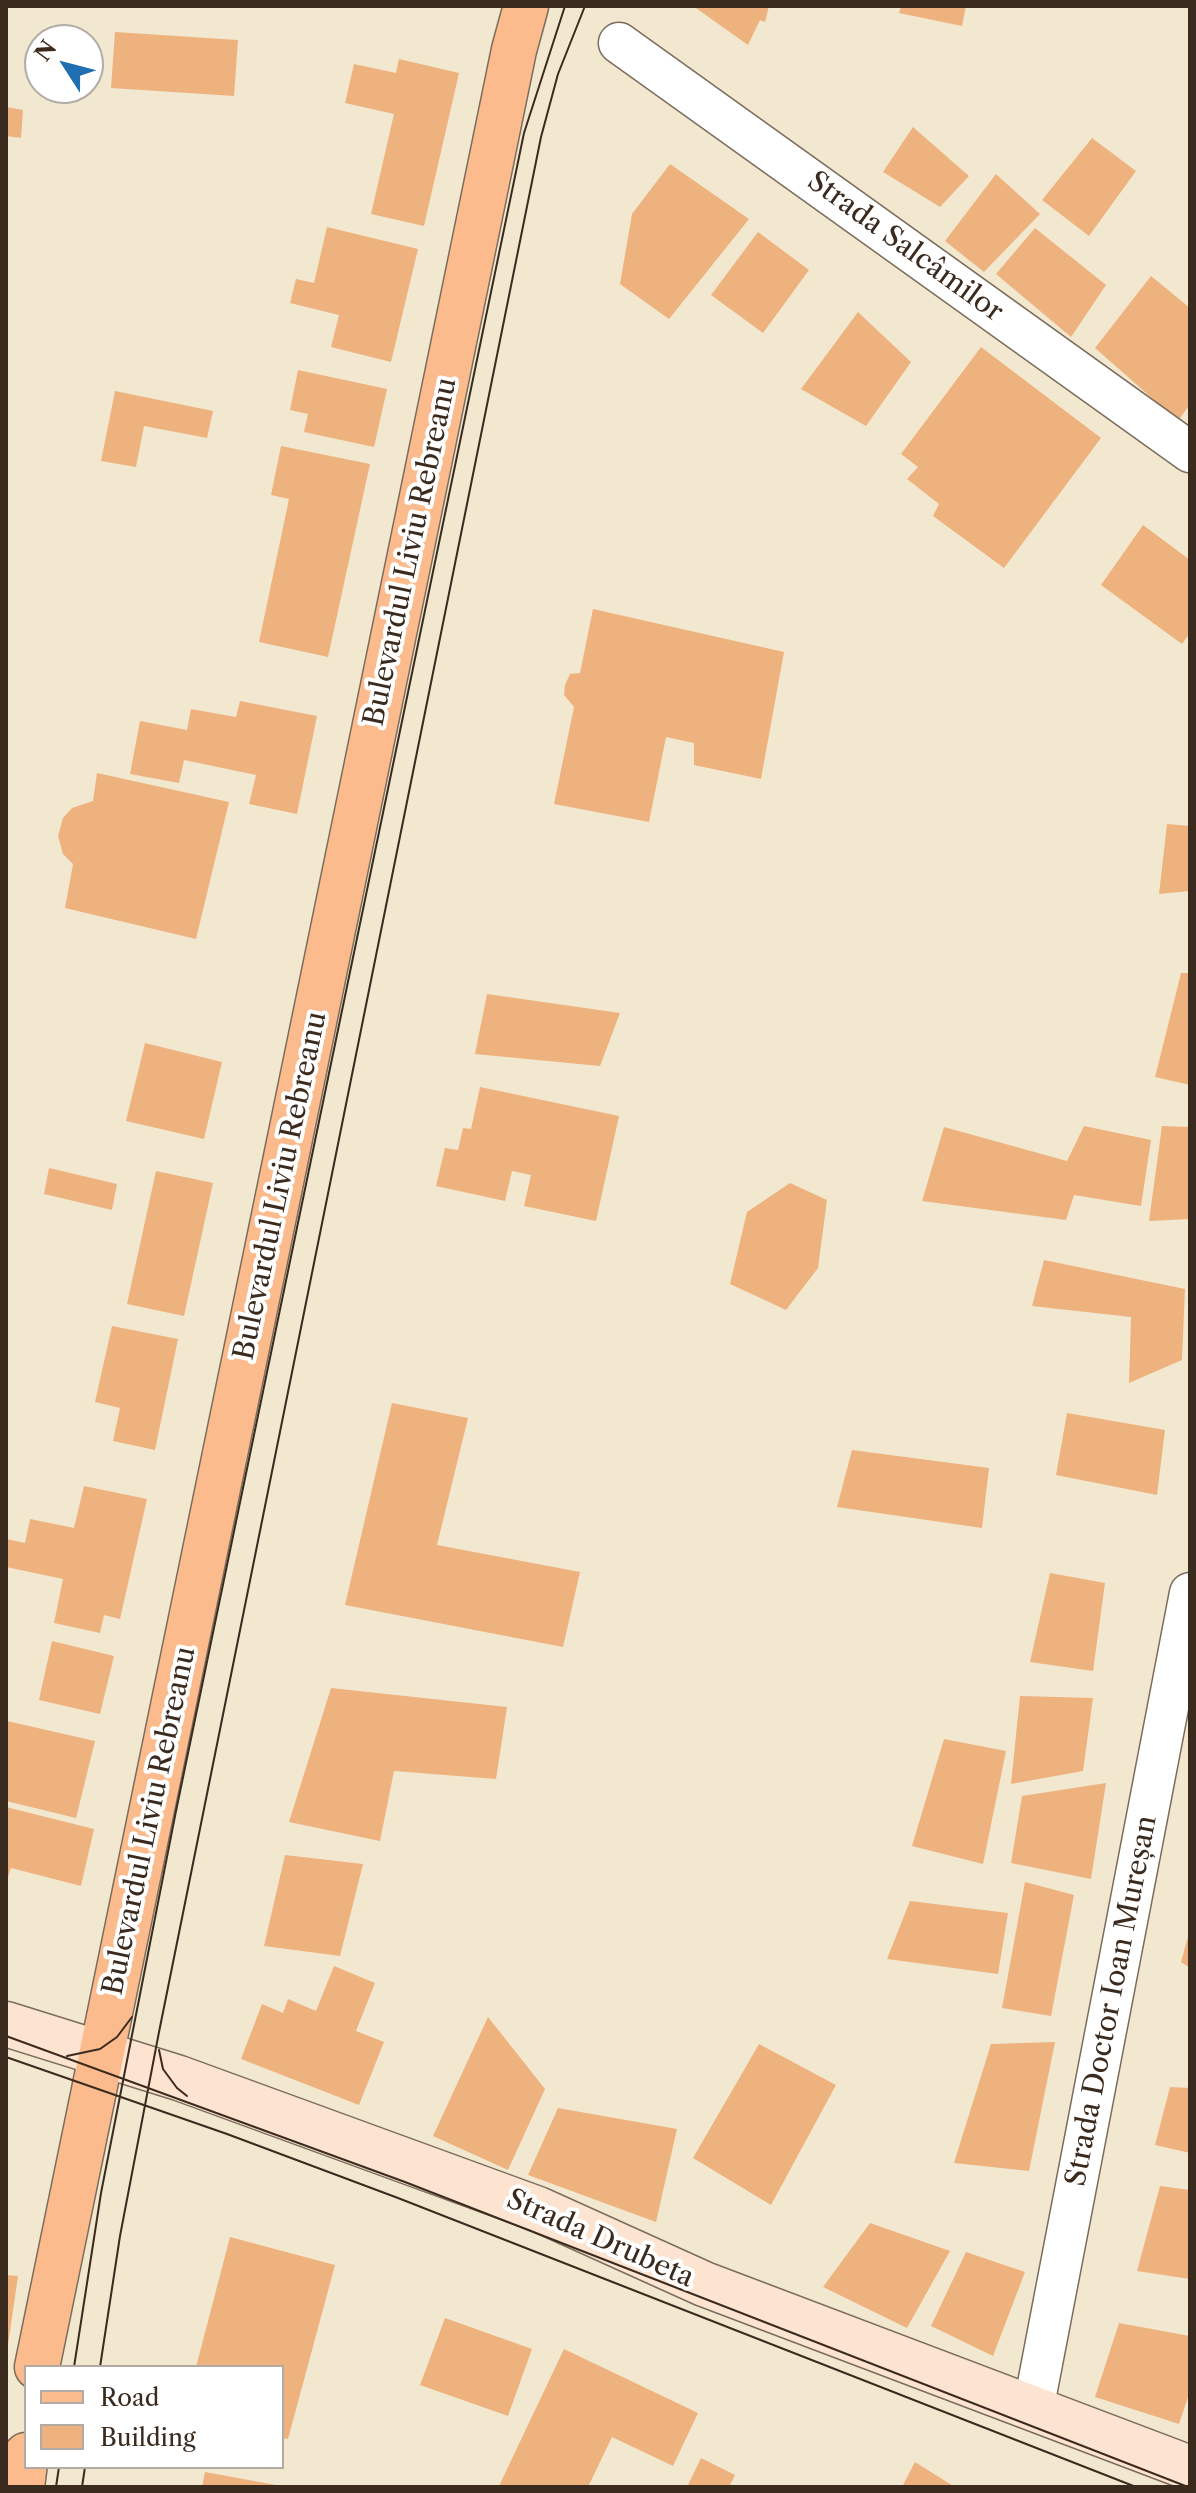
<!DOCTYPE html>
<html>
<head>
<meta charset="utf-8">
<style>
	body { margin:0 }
	#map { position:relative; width:1196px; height:2493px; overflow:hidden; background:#f2e8d0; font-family:"Libre Caslon Text",serif }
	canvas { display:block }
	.frame { position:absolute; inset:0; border:8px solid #3b2a1e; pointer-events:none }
	.legend { position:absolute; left:24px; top:2365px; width:260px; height:104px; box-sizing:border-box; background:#fff; border:2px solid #b1aaa5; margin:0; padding:10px 14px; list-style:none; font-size:24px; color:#3b2a1e }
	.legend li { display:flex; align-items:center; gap:16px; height:40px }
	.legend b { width:40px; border:2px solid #b1aaa5 }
	.north { position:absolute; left:24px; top:24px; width:80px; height:80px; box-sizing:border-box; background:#fff; border:2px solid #b1aaa5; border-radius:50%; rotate:306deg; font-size:22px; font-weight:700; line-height:32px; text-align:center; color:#3b2a1e }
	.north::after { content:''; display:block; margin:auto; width:28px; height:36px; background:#1f6fb2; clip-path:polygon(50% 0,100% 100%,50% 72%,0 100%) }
</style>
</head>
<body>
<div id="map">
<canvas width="1196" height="2493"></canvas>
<div class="frame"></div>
<ul class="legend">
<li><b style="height:10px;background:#fbbb8d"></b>Road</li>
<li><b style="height:22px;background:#eeb27f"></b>Building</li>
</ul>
<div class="north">N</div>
</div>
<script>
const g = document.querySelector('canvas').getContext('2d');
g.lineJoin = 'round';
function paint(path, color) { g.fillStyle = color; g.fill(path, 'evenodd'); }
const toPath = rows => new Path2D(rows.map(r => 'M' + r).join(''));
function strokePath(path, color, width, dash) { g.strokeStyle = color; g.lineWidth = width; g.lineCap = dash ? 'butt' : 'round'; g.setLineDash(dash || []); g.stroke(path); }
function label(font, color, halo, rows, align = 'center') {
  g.font = font + ' "Libre Caslon Text",serif'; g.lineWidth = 8; g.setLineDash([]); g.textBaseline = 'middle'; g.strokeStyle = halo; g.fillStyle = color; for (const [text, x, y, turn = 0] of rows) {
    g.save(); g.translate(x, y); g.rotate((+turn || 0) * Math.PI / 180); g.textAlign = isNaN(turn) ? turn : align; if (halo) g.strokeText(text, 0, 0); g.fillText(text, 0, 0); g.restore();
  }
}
paint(toPath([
	[693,6,769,6,765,22,760,20,748,45],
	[901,6,966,6,962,26,899,13],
	[115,32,238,40,234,96,111,88],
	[399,59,459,73,424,226,371,214,394,114,345,103,354,64,396,73],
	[6,107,23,110,21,138,6,136],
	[913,127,969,176,940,207,883,172],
	[1092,138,1136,171,1089,236,1042,200],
	[670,164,749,219,669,319,620,284,632,214],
	[996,174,1040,214,984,272,945,241],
	[327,227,418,249,391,362,331,347,339,315,290,303,296,279,314,283],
	[1035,228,1106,285,1071,337,996,274],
	[758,232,809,270,763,333,711,295],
	[1151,276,1190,308,1190,404,1178,421,1095,348],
	[858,312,911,362,866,426,801,389],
	[981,347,1101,438,1004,568,933,516,939,504,907,479,918,467,901,454],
	[298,370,387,389,374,447,304,432,308,414,290,410],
	[115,391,213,411,207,438,144,426,136,467,101,461],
	[281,446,370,464,328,657,259,642,289,499,271,495],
	[1143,525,1190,560,1190,633,1182,644,1101,585],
	[593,609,784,652,761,779,694,765,694,743,666,737,649,822,554,804,574,707,564,695,565,685,570,674,580,673],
	[240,701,317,716,297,814,249,804,256,775,184,760,179,783,130,774,140,721,187,730,191,709,236,717],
	[97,773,229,802,196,939,65,908,73,864,63,854,58,836,63,818,72,808,93,801],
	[1167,824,1190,826,1190,891,1159,894],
	[1181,973,1190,973,1190,1085,1155,1077],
	[487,994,620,1013,600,1066,475,1054],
	[145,1043,222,1062,204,1139,126,1121],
	[480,1087,619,1116,596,1221,524,1206,531,1175,512,1171,505,1201,436,1186,445,1148,458,1150,463,1128,471,1129],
	[1084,1126,1151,1140,1141,1206,1074,1195,1066,1220,922,1201,944,1127,1067,1161],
	[1162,1126,1190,1127,1190,1219,1149,1221],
	[49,1168,117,1184,112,1210,44,1194],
	[156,1171,213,1183,184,1316,127,1304],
	[790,1183,827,1200,818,1268,786,1310,730,1284,747,1212],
	[1044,1260,1185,1289,1182,1360,1129,1383,1131,1317,1032,1306],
	[112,1326,178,1339,155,1450,113,1441,120,1408,95,1402],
	[392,1403,468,1418,437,1545,580,1572,563,1647,345,1605],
	[1067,1413,1165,1430,1157,1495,1056,1475],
	[852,1450,989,1468,982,1528,837,1507],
	[84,1486,147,1499,120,1619,104,1615,100,1633,54,1623,63,1579,6,1567,6,1539,25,1543,30,1519,74,1528],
	[1050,1573,1105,1583,1093,1671,1030,1662],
	[52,1641,114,1656,100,1714,39,1700],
	[331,1688,507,1707,496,1779,394,1771,380,1841,289,1822],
	[1020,1696,1093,1698,1083,1771,1011,1784],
	[7,1721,95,1741,76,1818,6,1801],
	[944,1739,1006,1751,983,1864,912,1846],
	[1106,1783,1091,1879,1011,1863,1022,1796],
	[6,1807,94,1829,81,1886,11,1868,6,1883],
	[285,1855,363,1864,340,1956,264,1946],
	[1025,1882,1074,1895,1051,2016,1002,2008],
	[910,1901,1008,1913,998,1974,887,1959],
	[1189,1933,1190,1933,1190,1968,1181,1962],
	[334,1966,375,1983,356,2031,384,2042,359,2105,241,2059,262,2004,283,2013,288,1999,316,2011],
	[488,2017,545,2089,508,2170,433,2136],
	[1055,2042,1029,2171,954,2163,991,2044],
	[759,2044,836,2085,771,2205,693,2158],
	[1170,2087,1190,2088,1190,2153,1155,2145],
	[558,2108,677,2129,656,2222,528,2175],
	[1160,2186,1190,2190,1190,2279,1137,2271],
	[870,2223,950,2251,907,2328,823,2287],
	[230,2237,335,2265,288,2439,282,2438,282,2367,196,2367],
	[966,2252,1025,2272,993,2356,931,2326],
	[6,2275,18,2276,8,2345,6,2344],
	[445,2318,532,2349,508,2416,420,2385],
	[1119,2323,1190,2336,1190,2391,1179,2424,1095,2397],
	[564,2349,698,2413,673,2466,612,2437,588,2487,499,2486],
	[701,2458,735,2475,729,2487,687,2487],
	[915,2462,955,2487,902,2487],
	[205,2472,276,2485,276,2487,202,2487]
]), '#eeb27f');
const street = toPath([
	[619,43,1190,452],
	[1033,2410,1190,1593]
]);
const secondary = toPath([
	[6,2024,179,2078,538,2209,704,2284,1190,2468]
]);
const primary = toPath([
	[37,2367,514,50,526,6],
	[22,2487,26,2455]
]);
strokePath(street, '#7b6c5c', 43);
strokePath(secondary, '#7b6c5c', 47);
strokePath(primary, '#7b6c5c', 47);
strokePath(street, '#fff', 40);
strokePath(secondary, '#fde4d1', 44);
strokePath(primary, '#fbbb8d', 44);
strokePath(toPath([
	[6,2036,405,2182,1188,2487],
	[159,2050,163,2069,177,2088,187,2096],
	[67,2056,100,2049,117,2037,132,2017],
	[6,2057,227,2134,398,2198,1136,2487],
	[74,2367,101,2193,176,1811,524,133,565,6],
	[100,2367,120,2236,159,2032,541,137,558,74,585,6],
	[56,2487,59,2467],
	[82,2487,85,2467]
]), '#3b2a1e', 2);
label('28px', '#3b2a1e', '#fff', [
	["Strada Salcâmilor",905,247,36],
	["Bulevardul Liviu Rebreanu",411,552,-78],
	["Bulevardul Liviu Rebreanu",281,1186,-78],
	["Bulevardul Liviu Rebreanu",150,1821,-78],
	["Strada Doctor Ioan Mureșan",1112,2001,-79],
	["Strada Drubeta",600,2239,24]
]);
</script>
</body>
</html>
